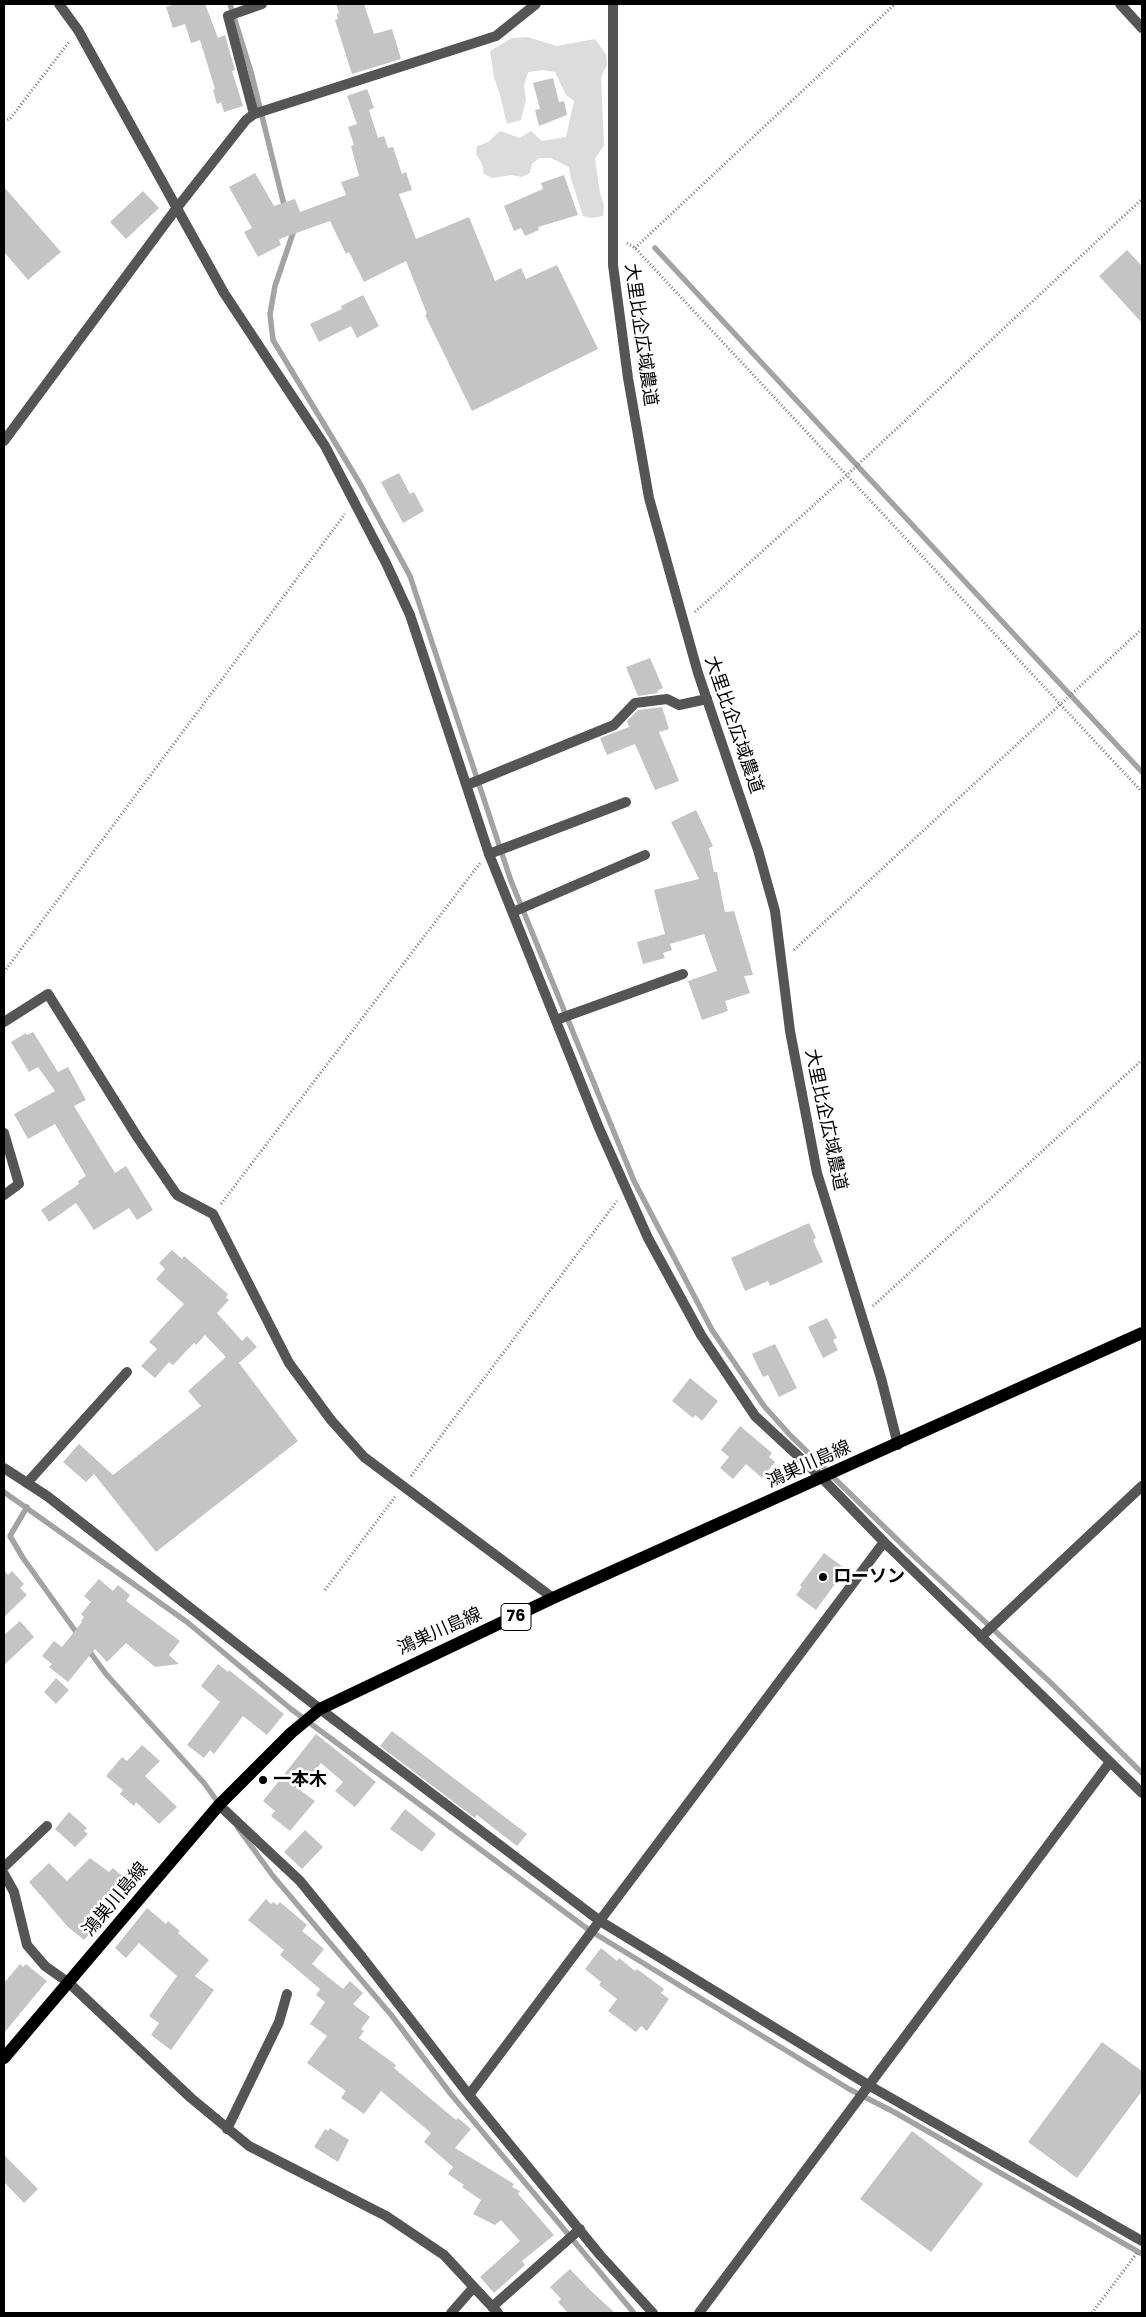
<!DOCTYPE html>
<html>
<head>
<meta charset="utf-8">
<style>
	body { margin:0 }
	#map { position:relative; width:1146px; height:2317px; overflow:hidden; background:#fff; font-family:Poppins,sans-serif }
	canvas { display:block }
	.frame { position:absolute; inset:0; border:5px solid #000; pointer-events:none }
</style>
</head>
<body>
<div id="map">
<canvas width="1146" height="2317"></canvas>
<div class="frame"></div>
</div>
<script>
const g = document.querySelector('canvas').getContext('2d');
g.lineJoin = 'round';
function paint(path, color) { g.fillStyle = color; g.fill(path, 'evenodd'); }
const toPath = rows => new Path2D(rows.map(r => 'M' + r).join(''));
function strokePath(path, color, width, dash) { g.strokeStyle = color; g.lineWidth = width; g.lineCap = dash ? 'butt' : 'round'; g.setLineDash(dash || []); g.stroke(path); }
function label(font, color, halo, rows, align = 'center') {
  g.font = font + ' Poppins,"Noto Sans JP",sans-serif'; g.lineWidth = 5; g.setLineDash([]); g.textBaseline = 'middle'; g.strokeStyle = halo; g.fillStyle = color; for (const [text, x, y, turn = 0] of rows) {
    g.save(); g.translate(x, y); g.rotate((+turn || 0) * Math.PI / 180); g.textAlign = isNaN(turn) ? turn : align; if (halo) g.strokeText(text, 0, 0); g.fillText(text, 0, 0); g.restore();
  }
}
paint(toPath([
	[527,37,557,46,595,39,606,54,607,65,601,77,604,145,595,159,600,193,604,205,603,216,592,218,583,216,571,179,569,167,551,158,539,158,532,164,530,173,522,177,511,175,492,178,484,174,482,164,476,154,477,146,488,142,500,131,520,138,531,131,542,141,566,137,574,101,566,95,555,72,543,70,528,72,524,86,526,99,521,120,507,124,499,91,494,78,490,51,512,38]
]), '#dcdcdc');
strokePath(toPath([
	[230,4,251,72,285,209],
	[291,227,293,233,275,286,270,314,273,340,359,482,410,576,511,881,634,1181,712,1330,764,1406,790,1435,913,1555,1050,1682,1142,1773],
	[655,248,1142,772],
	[4,1492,187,1622,291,1709,589,1930,849,2089,894,2112,1142,2254],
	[27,1507,10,1536,23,1558,79,1636],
	[87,1648,106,1674,204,1783,220,1805],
	[238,1828,273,1876,392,2016,450,2093,634,2313]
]), '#a3a3a3', 5.5);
paint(toPath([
	[176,4,205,4,218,38,225,35,235,70,232,71,243,106,224,112,221,102,217,104,213,90,215,89,200,40,191,43,185,24,173,28,166,7],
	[336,4,364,4,374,34,392,29,401,59,352,74,335,20,338,19,337,14,339,13],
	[553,78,559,102,564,101,567,115,539,126,535,110,540,109,533,83],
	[367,89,374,108,369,110,378,138,384,136,388,148,393,147,402,174,406,172,412,190,399,194,416,239,469,217,495,281,521,268,526,279,557,265,598,349,472,411,425,315,427,314,406,261,364,282,349,252,346,254,330,221,282,238,279,240,281,245,258,257,244,232,252,228,229,187,255,173,274,206,295,199,300,212,346,195,341,182,359,176,351,146,354,145,348,127,357,124,347,96],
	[564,175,578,215,538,227,539,230,525,236,521,228,514,231,504,206,543,189,541,183],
	[4,187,61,252,28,280,4,252],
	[143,191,159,208,126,239,110,222],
	[1127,250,1142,266,1142,323,1099,276],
	[363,295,379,326,357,338,351,326,319,342,310,324,342,309,341,306],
	[399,473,410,494,414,492,424,511,403,523,381,482],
	[650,658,663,688,657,691,658,693,638,696,626,667],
	[662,707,669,729,659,732,679,781,655,790,635,744,607,755,600,738,629,727,627,721,638,710],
	[696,810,713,846,709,848,714,872,717,872,725,912,734,911,753,975,744,976,750,993,725,1001,728,1011,702,1020,688,981,717,971,704,934,670,944,672,950,663,953,665,958,643,964,637,942,665,934,654,890,699,879,671,822],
	[33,1032,58,1072,68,1067,86,1100,74,1106,115,1173,126,1166,153,1210,137,1220,129,1208,94,1230,76,1203,49,1222,41,1210,79,1184,78,1181,86,1176,55,1124,28,1139,14,1114,55,1091,38,1067,29,1072,11,1042,26,1033,27,1035],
	[809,1223,816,1238,813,1240,823,1262,770,1286,768,1281,745,1291,731,1258],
	[172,1250,182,1259,184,1256,228,1294,226,1297,229,1300,217,1313,242,1341,247,1336,257,1347,239,1363,298,1441,156,1552,94,1474,86,1482,63,1462,79,1444,113,1475,201,1406,188,1391,226,1357,205,1335,196,1345,194,1343,173,1365,169,1362,155,1378,141,1366,157,1349,149,1342,184,1304,156,1279,165,1269,159,1263],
	[827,1318,837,1338,833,1340,838,1350,823,1358,808,1327],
	[775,1344,797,1388,779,1397,768,1375,763,1377,752,1354],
	[690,1378,718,1401,702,1421,695,1415,693,1418,672,1401],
	[740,1426,772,1453,769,1457,775,1462,762,1478,746,1464,733,1479,720,1468,729,1457,721,1450],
	[824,1553,846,1569,816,1610,796,1595,802,1587,800,1585],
	[4,1570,8,1575,12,1571,24,1584,20,1588,27,1595,4,1617],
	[99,1579,113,1591,118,1585,130,1595,126,1601,180,1641,169,1655,179,1664,155,1667,126,1643,107,1662,95,1649,68,1682,49,1667,52,1664,42,1656,54,1641,62,1647,82,1622,81,1621,84,1617,81,1614,91,1602,84,1596],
	[20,1621,34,1637,4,1665,4,1635],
	[218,1664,228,1672,229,1670,284,1714,267,1735,243,1716,214,1754,210,1750,204,1758,187,1745,220,1702,201,1686],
	[56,1678,69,1690,56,1704,44,1692],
	[392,1731,527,1834,517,1846,477,1815,475,1818,380,1746],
	[316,1734,376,1782,355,1807,335,1791,343,1782,321,1763,300,1790,315,1801,290,1831,271,1816,275,1811,263,1801],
	[142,1745,160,1761,145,1776,177,1807,159,1824,136,1802,134,1806,120,1794,123,1790,106,1776,122,1757,127,1761],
	[405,1809,436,1834,422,1852,390,1829],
	[69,1812,87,1828,84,1831,88,1834,75,1847,55,1829],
	[305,1830,323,1847,302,1869,284,1852],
	[90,1858,109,1872,113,1868,124,1878,97,1906,107,1914,84,1940,68,1927,29,1882,49,1863,67,1881],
	[266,1899,271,1904,273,1902,277,1905,280,1902,307,1925,302,1931,324,1949,312,1964,343,1989,350,1981,363,1993,353,2004,370,2017,361,2029,364,2031,359,2038,396,2065,394,2068,456,2120,458,2118,471,2129,455,2148,514,2184,512,2187,520,2191,518,2194,554,2235,522,2261,525,2265,494,2293,480,2277,520,2241,501,2220,495,2225,473,2214,481,2200,462,2187,464,2185,448,2174,453,2167,424,2142,431,2133,381,2091,364,2114,341,2098,346,2091,307,2063,327,2036,310,2024,325,2002,316,1995,320,1989,280,1955,284,1950,248,1920],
	[147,1908,166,1924,168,1921,180,1931,178,1933,209,1960,195,1976,214,1990,171,2050,151,2035,159,2023,149,2016,177,1976,139,1943,126,1958,115,1948],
	[601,1948,617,1961,619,1958,635,1971,637,1969,664,1989,661,1993,669,1999,647,2031,641,2026,636,2032,608,2011,617,1999,599,1985,601,1982,585,1969],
	[20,1964,23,1967,26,1964,47,1981,4,2033,4,1983],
	[1102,2042,1142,2071,1142,2091,1077,2178,1028,2142],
	[330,2128,349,2140,338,2162,314,2147,325,2129,328,2131],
	[912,2131,983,2184,931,2252,860,2199],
	[4,2155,38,2189,24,2203,4,2182],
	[570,2269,590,2290,615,2313,568,2313,558,2302,561,2299,550,2287]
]), '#c4c4c4');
strokePath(toPath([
	[4,121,10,119,69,42],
	[627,243,635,248,1142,792],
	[635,248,895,4],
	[695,612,847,475,1142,199],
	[794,950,1142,629],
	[4,972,345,514],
	[221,1204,480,863],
	[873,1306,1142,1060],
	[411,1476,617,1201],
	[325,1590,395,1497],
	[1092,2313,1137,2253]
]), '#777', 3, [1, 2.5]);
strokePath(toPath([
	[254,114,228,16,262,4],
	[467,785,614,725,635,703,667,699,679,705,707,699],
	[489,854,626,802],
	[513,912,645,855],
	[556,1020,683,974],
	[27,1483,127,1372],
	[4,1867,47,1826],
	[227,2129,279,2022,287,1994]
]), '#555', 10);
strokePath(toPath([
	[59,4,78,30,224,293,325,446,386,563,410,615,489,854,599,1128,648,1238,701,1335,755,1416,822,1478,884,1542,1142,1793],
	[4,441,176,209,246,120,254,114,496,36,536,4],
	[4,1022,48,994,138,1138,177,1195,213,1214,289,1363,331,1420,364,1457,553,1598],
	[4,1133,19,1184,4,1195],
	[981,1637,1142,1486],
	[320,1709,600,1921,870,2086,1142,2241],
	[219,1805,300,1881,362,1957,469,2095,600,2255,653,2313],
	[4,1874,14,1892,27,1945,45,1966,69,1983,191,2098,249,2146,386,2216,444,2255,498,2313],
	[469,2095,884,1542],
	[492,2307,580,2229],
	[451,2313,473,2288],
	[699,2313,1110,1762]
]), '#555', 10);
strokePath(toPath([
	[613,4,613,265,628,378,649,498,698,673,758,850,775,911,790,1031,817,1173,881,1378,898,1445],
	[1120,4,1142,28],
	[4,1468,47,1496,320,1709]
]), '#555', 10);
strokePath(toPath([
	[4,2058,219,1805,291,1733,320,1709,553,1598,1142,1333]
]), '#000', 12);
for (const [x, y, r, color] of [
	[823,1577,5,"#000"],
	[263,1780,5,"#000"]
]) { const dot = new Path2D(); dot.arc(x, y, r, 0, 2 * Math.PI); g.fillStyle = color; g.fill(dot); strokePath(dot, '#fff', 2); }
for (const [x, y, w] of [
	[516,1617,30]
]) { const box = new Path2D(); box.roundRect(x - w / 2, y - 13.5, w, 27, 4); g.fillStyle = '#fff'; g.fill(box); strokePath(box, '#000', 1); }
label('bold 16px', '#000', null, [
	["76",516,1617]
]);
label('18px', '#000', '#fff', [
	["大里比企広域農道",640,335,82],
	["大里比企広域農道",733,725,71],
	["大里比企広域農道",825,1120,78],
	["鴻巣川島線",809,1465,-24],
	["鴻巣川島線",440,1632,-24],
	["鴻巣川島線",116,1900,-50]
]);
label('bold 18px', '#000', '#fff', [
	["ローソン",833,1577],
	["一本木",273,1780]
], 'left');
</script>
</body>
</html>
